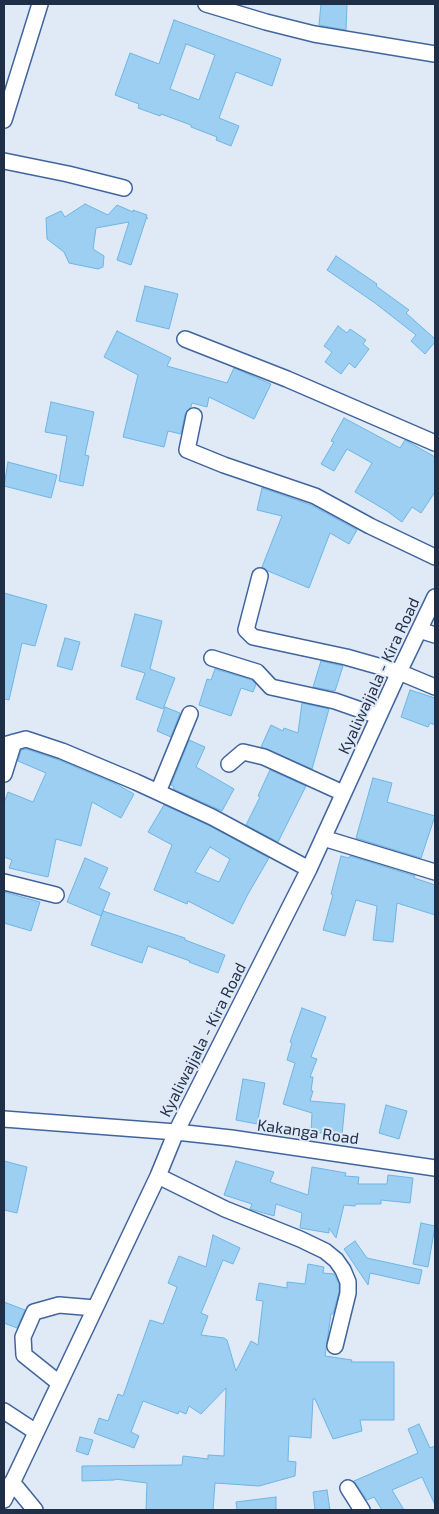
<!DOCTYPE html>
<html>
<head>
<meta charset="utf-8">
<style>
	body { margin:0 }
	#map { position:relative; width:439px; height:1514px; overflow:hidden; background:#e0e9f6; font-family:"Exo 2",sans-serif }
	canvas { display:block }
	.frame { position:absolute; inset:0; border:5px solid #1f2f48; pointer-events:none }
</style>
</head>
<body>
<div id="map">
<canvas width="439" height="1514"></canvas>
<div class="frame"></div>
</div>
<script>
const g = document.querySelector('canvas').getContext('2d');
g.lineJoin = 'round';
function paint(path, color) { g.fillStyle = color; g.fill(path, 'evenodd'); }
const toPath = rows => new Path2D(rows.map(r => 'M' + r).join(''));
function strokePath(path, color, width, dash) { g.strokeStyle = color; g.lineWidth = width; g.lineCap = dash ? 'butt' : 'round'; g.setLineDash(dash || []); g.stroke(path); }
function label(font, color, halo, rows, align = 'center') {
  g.font = font + ' "Exo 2",sans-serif'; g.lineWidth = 4; g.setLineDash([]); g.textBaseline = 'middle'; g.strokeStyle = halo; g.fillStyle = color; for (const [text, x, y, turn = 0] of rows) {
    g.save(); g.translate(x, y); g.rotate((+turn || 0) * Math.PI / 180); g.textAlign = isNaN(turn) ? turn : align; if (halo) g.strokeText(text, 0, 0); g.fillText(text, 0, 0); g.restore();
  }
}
const building = toPath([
	[321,4,347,4,346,30,319,25,321,4],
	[174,20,281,59,272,86,236,72,219,118,239,126,231,146,216,140,217,137,191,127,191,125,161,114,160,116,138,108,139,104,115,95,130,53,159,64,174,20],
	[186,44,215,55,199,100,170,89,186,44],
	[85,204,108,215,117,205,133,212,133,210,147,215,146,218,148,218,146,219,131,265,117,260,129,222,96,228,93,249,104,256,103,267,98,269,69,263,64,252,47,239,46,218,61,211,65,217,85,204],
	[336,256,377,284,376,286,409,310,406,313,435,339,435,342,425,354,411,341,416,335,375,303,327,270,336,256],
	[145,286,178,294,169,329,136,321,145,286],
	[338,326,347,333,350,329,366,340,363,344,369,349,355,368,349,363,341,374,325,362,332,352,324,346,338,326],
	[117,331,171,358,167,366,227,383,234,368,271,384,254,419,209,397,207,407,192,403,191,407,185,414,181,434,168,431,164,447,123,437,138,375,104,357,117,331],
	[51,402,94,412,85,455,89,456,83,486,59,481,67,436,45,432,51,402],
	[344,418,400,448,405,440,435,457,435,492,421,513,412,507,402,522,387,511,355,492,372,463,347,449,334,471,321,464,334,442,331,441,344,418],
	[8,462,57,475,51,498,4,486,8,462],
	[262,488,311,505,357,530,349,544,330,533,309,588,268,571,262,567,282,516,257,510,262,488],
	[4,593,47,605,35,646,22,643,9,700,4,699,4,593],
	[135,614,162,621,150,669,175,678,163,709,136,699,145,673,121,666,135,614],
	[65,638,80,642,72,670,57,666,65,638],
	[321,661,343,666,335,691,313,687,321,661],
	[215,669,252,680,256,684,253,692,241,688,231,716,199,705,207,679,211,680,215,669],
	[410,690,435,698,435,725,430,723,428,727,401,717,410,690],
	[302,703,329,709,312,769,261,747,271,725,283,731,284,728,298,733,302,703],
	[165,707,180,713,171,737,157,731,165,707],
	[189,740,205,747,196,767,234,789,222,811,173,789,174,787,171,785,189,740],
	[26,749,59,760,116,784,134,794,121,818,92,802,81,846,56,839,48,877,9,868,12,860,4,857,4,803,8,792,33,802,46,773,18,761,21,750,26,749],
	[270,770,306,786,278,842,246,825,260,797,258,796,270,770],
	[373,778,392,783,387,802,435,816,421,858,356,838,373,778],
	[164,805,208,825,269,858,248,894,233,924,188,901,187,904,154,890,172,845,148,832,164,805],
	[210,847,230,859,219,882,195,872,210,847],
	[341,856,349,858,350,856,415,876,414,878,435,885,435,915,397,903,393,942,373,940,377,906,356,900,345,936,323,930,333,895,331,894,341,856],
	[85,858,108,868,99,888,110,893,101,916,67,902,85,858],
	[4,892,40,902,31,931,4,923,4,892],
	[103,911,185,938,185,940,225,955,218,973,189,962,190,961,148,946,142,963,91,945,103,911],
	[302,1008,326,1017,311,1057,317,1059,310,1077,313,1077,311,1091,313,1091,310,1101,345,1104,342,1135,311,1132,312,1113,283,1104,295,1063,287,1060,292,1043,290,1042,302,1008],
	[243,1079,265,1083,257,1124,236,1120,243,1079],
	[386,1105,407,1111,399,1139,379,1133,386,1105],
	[4,1161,27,1167,17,1213,4,1210,4,1161],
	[236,1161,274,1172,270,1182,308,1195,312,1167,346,1173,345,1176,359,1177,358,1184,387,1184,388,1175,413,1178,410,1203,381,1200,381,1204,356,1204,355,1206,344,1205,336,1238,329,1228,329,1233,300,1228,302,1213,276,1204,274,1216,250,1209,252,1204,224,1195,236,1161],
	[421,1223,435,1226,428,1267,413,1264,421,1223],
	[213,1235,240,1248,233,1264,223,1260,201,1313,208,1316,201,1335,224,1338,227,1340,236,1371,251,1341,258,1345,263,1301,256,1300,259,1283,287,1288,287,1282,305,1284,308,1264,324,1267,323,1273,334,1274,339,1284,339,1292,333,1314,331,1314,325,1356,352,1360,351,1362,394,1362,394,1420,360,1420,362,1431,333,1439,315,1399,313,1399,311,1438,289,1436,288,1461,296,1462,295,1476,259,1486,215,1483,213,1510,146,1510,147,1483,115,1479,115,1480,82,1481,82,1466,182,1465,183,1456,208,1459,208,1455,224,1456,226,1388,201,1414,189,1406,186,1414,179,1411,178,1414,143,1401,131,1432,139,1436,134,1448,94,1433,99,1418,108,1421,118,1394,123,1396,150,1320,163,1324,177,1287,168,1283,179,1256,206,1267,213,1235],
	[355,1241,367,1258,422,1270,419,1284,370,1273,368,1285,344,1249,355,1241],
	[4,1302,25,1310,17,1328,4,1323,4,1302],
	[419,1424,430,1448,435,1446,435,1505,422,1477,392,1490,404,1510,382,1510,374,1497,367,1500,354,1481,418,1453,408,1429,419,1424],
	[80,1437,93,1440,88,1455,76,1451,80,1437],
	[327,1490,330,1510,315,1510,313,1492,327,1490],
	[276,1497,276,1510,237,1510,236,1502,276,1497]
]);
paint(building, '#9ccff2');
strokePath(building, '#6cb5e5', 1);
const minor = toPath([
	[206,4,266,22,314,34,435,54],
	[4,120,40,4],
	[4,161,68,174,124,188],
	[185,339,287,379,435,443],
	[194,416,187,450,224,465,315,496,370,526,435,557],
	[260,576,246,630,253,637,346,657,399,672,435,687],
	[419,630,435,635],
	[212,658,257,672,271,687,335,701,378,716],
	[4,745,26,739,62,751,136,782,212,817,309,869],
	[229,764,243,752,264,757,343,793],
	[4,774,14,742],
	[158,792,190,714],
	[323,838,435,872],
	[4,882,56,895],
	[4,1119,176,1132,231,1138,435,1168],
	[158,1176,225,1209,300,1239,325,1251,336,1260,343,1270,348,1282,348,1293,335,1346],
	[59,1383,24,1355,23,1337,34,1312,59,1305,95,1308],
	[4,1411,36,1432],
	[12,1482,35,1510],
	[348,1488,362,1510],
	[4,1500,158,1176,176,1132,309,869,399,672,435,597]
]);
strokePath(minor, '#40659e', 18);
strokePath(minor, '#fff', 15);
label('16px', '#1f2f48', '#e0e9f6', [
	["Kyaliwajjala - Kira Road",379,676,-65],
	["Kyaliwajjala - Kira Road",203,1040,-63],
	["Kakanga Road",308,1132,8]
]);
</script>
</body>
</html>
